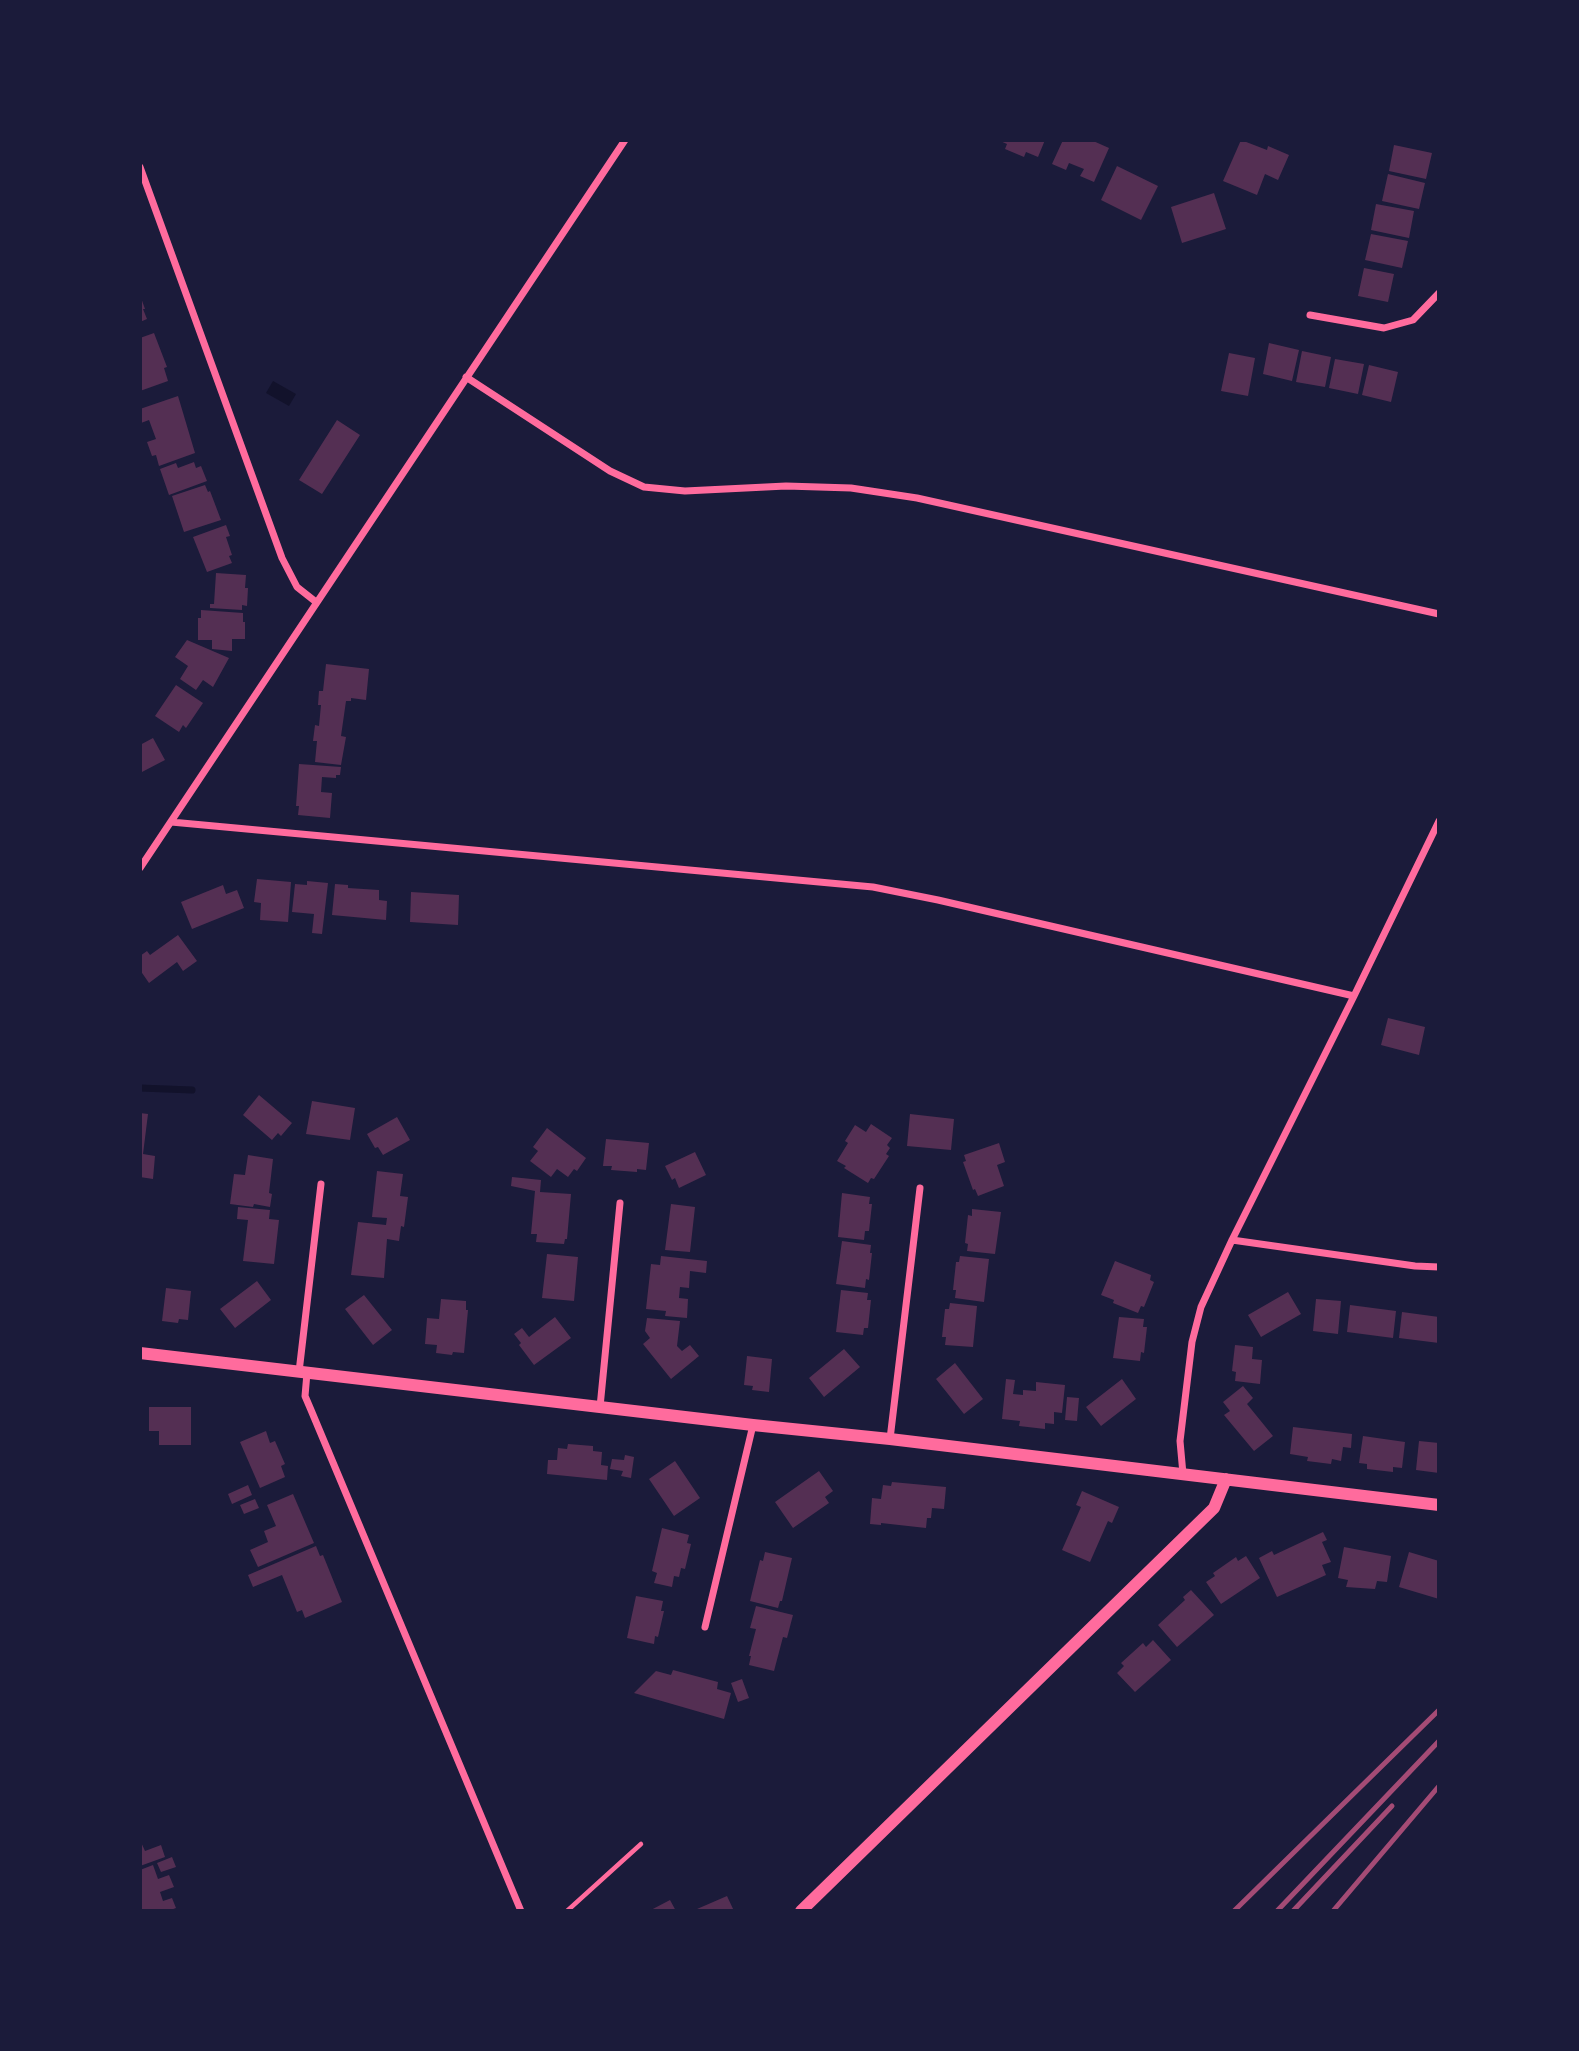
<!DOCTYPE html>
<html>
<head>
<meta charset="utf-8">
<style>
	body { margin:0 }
	#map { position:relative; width:1579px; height:2051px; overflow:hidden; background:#1b1b3a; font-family:Roboto,sans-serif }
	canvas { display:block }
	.frame { position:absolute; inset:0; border:142px solid #1b1b3a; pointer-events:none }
</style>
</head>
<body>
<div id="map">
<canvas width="1579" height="2051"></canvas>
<div class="frame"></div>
</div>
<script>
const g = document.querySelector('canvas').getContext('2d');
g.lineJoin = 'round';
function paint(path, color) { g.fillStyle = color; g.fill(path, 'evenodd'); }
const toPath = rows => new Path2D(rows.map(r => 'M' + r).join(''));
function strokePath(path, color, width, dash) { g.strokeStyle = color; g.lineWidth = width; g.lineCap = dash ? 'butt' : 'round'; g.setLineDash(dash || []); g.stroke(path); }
paint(toPath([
	[273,381,296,394,289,406,266,393]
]), '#12122b');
strokePath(toPath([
	[140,1088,192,1090]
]), '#12122b', 7);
paint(toPath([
	[998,140,1045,140,1038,157,1026,152,1024,157,1005,149,1007,144],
	[1063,140,1091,140,1109,148,1094,182,1080,176,1084,169,1069,163,1066,170,1052,164],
	[1241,140,1267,150,1268,146,1289,155,1278,180,1265,174,1257,195,1223,181],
	[1394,145,1432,153,1426,179,1389,171],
	[1117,166,1158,186,1141,220,1101,200],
	[1388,174,1425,183,1419,209,1382,201],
	[1214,193,1226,229,1182,243,1171,207],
	[1376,204,1414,211,1409,238,1371,230],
	[1371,234,1408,241,1402,268,1365,260],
	[1364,268,1394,274,1388,302,1358,296],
	[140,295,145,309,143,309,147,319,140,322],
	[154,333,167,367,164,368,168,381,140,391,140,338],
	[1269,343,1299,350,1292,381,1263,374],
	[1302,351,1331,357,1325,387,1296,382],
	[1229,353,1255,358,1248,396,1221,391],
	[1335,359,1364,364,1358,394,1329,388],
	[1369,365,1398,372,1391,402,1362,395],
	[178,396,195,453,159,466,156,455,152,456,147,442,156,439,149,420,141,423,140,409],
	[337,420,360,435,322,494,299,480],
	[194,462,196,468,201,466,207,481,169,495,160,469,176,463,178,468],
	[205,485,208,492,210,491,221,520,184,532,172,496],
	[226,525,230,536,226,537,232,555,229,556,232,563,207,572,193,537],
	[216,573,246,575,245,588,248,588,247,606,242,605,242,610,210,608,210,604,214,604],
	[201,610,243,613,243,622,245,622,245,639,232,639,232,651,212,649,212,640,198,640,198,618,201,618],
	[187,640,229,658,213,687,203,680,196,690,180,679,188,666,175,657],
	[326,664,369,669,366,700,351,698,351,701,346,701,341,736,346,737,341,765,315,762,317,741,313,741,315,725,319,726,321,705,318,705,319,691,323,691],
	[176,685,203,703,186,728,183,725,179,732,155,716],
	[153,738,165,760,140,773,140,745],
	[299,764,341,767,340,775,336,775,336,778,322,777,321,792,332,793,330,818,298,815,299,806,296,806],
	[257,879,291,882,288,922,260,920,261,903,254,902],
	[307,881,328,883,322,934,312,933,314,914,292,912,295,884,307,885],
	[335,884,348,885,348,888,379,890,379,900,387,901,386,920,332,915],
	[223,885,226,894,237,890,244,908,192,929,181,902],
	[411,892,459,895,458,925,410,922],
	[178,935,197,961,183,971,177,962,149,983,140,970,140,956,147,951,150,955],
	[1388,1018,1425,1027,1419,1055,1381,1045],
	[259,1095,292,1123,281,1136,278,1133,272,1140,243,1115],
	[312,1101,355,1108,350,1140,306,1134],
	[140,1113,148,1114,143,1154,155,1156,153,1179,140,1177],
	[910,1114,954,1119,951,1150,907,1146],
	[397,1117,410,1140,383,1155,378,1147,375,1148,367,1134],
	[871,1124,892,1138,887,1145,890,1148,886,1154,889,1156,874,1179,871,1178,868,1183,844,1168,846,1166,837,1161,848,1143,845,1141,855,1125,866,1132],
	[547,1128,586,1158,577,1171,574,1169,568,1177,557,1169,551,1177,530,1161,538,1151,533,1147],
	[606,1139,649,1143,646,1170,637,1169,637,1172,611,1170,612,1166,603,1166],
	[999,1143,1005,1162,997,1165,1004,1186,978,1196,975,1189,973,1190,963,1162,966,1161,964,1155],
	[695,1152,706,1175,679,1188,675,1178,672,1180,665,1166],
	[248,1155,273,1159,269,1193,272,1194,270,1207,254,1204,253,1207,230,1204,234,1174,245,1175],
	[377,1171,403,1174,400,1196,408,1197,404,1227,401,1226,399,1241,387,1239,384,1278,351,1275,358,1222,386,1225,387,1218,372,1217],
	[512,1177,541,1180,540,1192,571,1194,567,1239,565,1239,564,1244,536,1242,537,1234,531,1234,535,1191,511,1186],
	[842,1193,870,1197,869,1204,872,1204,869,1231,865,1231,864,1240,838,1237],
	[671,1204,695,1207,690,1252,665,1250],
	[238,1207,270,1210,269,1219,279,1220,274,1264,243,1261,248,1220,237,1219],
	[972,1209,1001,1212,995,1254,967,1251,968,1244,965,1243,968,1215,972,1216],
	[842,1241,871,1245,870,1253,872,1253,869,1280,866,1279,865,1288,836,1284],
	[547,1254,578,1257,574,1301,542,1298],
	[661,1256,707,1261,706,1273,690,1271,689,1288,680,1287,679,1298,688,1299,687,1318,665,1316,666,1311,646,1309,651,1264,660,1265],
	[960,1256,989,1259,984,1302,955,1298,956,1290,953,1290,956,1262,959,1262],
	[1115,1261,1151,1275,1150,1280,1154,1282,1144,1307,1141,1306,1138,1313,1113,1303,1114,1300,1101,1295],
	[257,1281,271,1300,235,1328,220,1309],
	[166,1288,191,1291,188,1320,179,1319,178,1323,162,1321],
	[841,1290,868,1293,867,1300,871,1300,868,1328,864,1328,863,1335,836,1332],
	[1288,1292,1301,1314,1261,1337,1248,1315],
	[364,1295,392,1330,373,1345,345,1309],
	[441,1299,466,1301,466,1310,468,1310,464,1353,453,1352,452,1355,436,1353,437,1345,425,1344,427,1318,439,1319],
	[1316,1299,1341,1301,1338,1334,1313,1331],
	[950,1303,977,1306,973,1347,945,1345,946,1337,942,1337,945,1309,949,1309],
	[1350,1305,1396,1311,1393,1338,1347,1332],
	[1402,1312,1439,1317,1439,1343,1399,1338],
	[555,1317,571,1338,534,1365,519,1345,521,1343,514,1334,522,1328,529,1337],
	[1119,1317,1144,1319,1143,1327,1147,1327,1144,1353,1141,1352,1140,1361,1113,1358],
	[647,1318,680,1321,677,1346,682,1351,690,1345,699,1356,671,1379,643,1344,650,1338,645,1331],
	[1235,1345,1253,1347,1252,1359,1262,1360,1260,1384,1235,1381,1236,1372,1232,1371],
	[844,1349,860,1367,824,1397,809,1378],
	[747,1356,772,1359,769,1392,752,1390,753,1386,744,1385],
	[955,1363,983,1399,964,1414,936,1379],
	[1006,1379,1015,1380,1013,1394,1023,1395,1023,1390,1036,1391,1036,1382,1065,1385,1062,1413,1054,1412,1054,1424,1045,1423,1045,1429,1019,1426,1020,1421,1002,1419],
	[1122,1379,1136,1399,1101,1426,1086,1407],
	[1243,1386,1253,1398,1247,1404,1273,1436,1254,1451,1224,1415,1230,1411,1223,1402],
	[1067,1397,1079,1398,1077,1421,1065,1420],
	[149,1407,191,1407,191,1445,159,1445,159,1431,149,1431],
	[1293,1427,1352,1434,1351,1448,1343,1447,1341,1461,1332,1459,1331,1464,1307,1461,1308,1457,1290,1454],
	[266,1431,270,1443,275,1441,285,1464,281,1466,285,1477,260,1488,240,1442],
	[1363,1436,1405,1442,1402,1468,1393,1467,1393,1472,1367,1469,1367,1464,1359,1463],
	[1419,1441,1439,1443,1439,1473,1416,1470],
	[568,1444,593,1446,593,1451,602,1452,601,1465,608,1466,607,1480,547,1474,548,1460,557,1460,558,1448,567,1449],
	[625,1455,634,1457,631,1478,621,1476,623,1471,610,1469,612,1459,624,1460],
	[675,1461,700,1498,674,1516,649,1479],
	[819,1471,833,1491,825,1497,829,1503,793,1528,775,1502],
	[892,1482,946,1487,944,1509,932,1508,931,1518,927,1518,926,1528,881,1523,881,1525,870,1524,872,1498,881,1499,883,1485,891,1486],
	[248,1485,252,1495,232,1504,228,1494],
	[1082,1491,1119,1507,1112,1523,1108,1521,1090,1562,1062,1550,1081,1507,1076,1505],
	[293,1494,314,1543,258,1567,250,1550,268,1542,264,1531,276,1526,267,1505],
	[255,1499,259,1508,244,1514,240,1505],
	[662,1528,689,1535,687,1543,691,1544,685,1569,681,1568,679,1577,674,1576,672,1587,654,1583,657,1573,652,1571],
	[1323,1532,1327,1540,1322,1542,1331,1562,1322,1565,1326,1575,1277,1597,1259,1558,1272,1551,1274,1555],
	[316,1546,320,1556,323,1555,342,1602,305,1618,302,1610,297,1612,282,1575,253,1587,248,1575],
	[1344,1547,1391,1556,1387,1582,1377,1581,1375,1589,1346,1587,1348,1580,1338,1578],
	[765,1552,792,1558,782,1601,780,1601,778,1608,750,1601,760,1560,763,1561],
	[1409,1552,1439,1561,1439,1599,1399,1587],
	[1246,1556,1260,1578,1221,1604,1206,1582,1215,1576,1213,1573,1236,1557,1238,1561],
	[1191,1590,1214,1615,1177,1647,1158,1625,1185,1600,1183,1597],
	[636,1596,663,1601,661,1611,664,1611,658,1637,655,1636,654,1644,627,1638],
	[756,1606,793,1615,787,1638,783,1637,774,1671,749,1665,751,1656,749,1656,756,1629,750,1628],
	[1153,1640,1171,1660,1135,1692,1117,1673,1124,1666,1121,1663,1143,1643,1146,1647],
	[673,1670,718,1682,717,1689,731,1693,724,1719,634,1693,656,1671,671,1675],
	[742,1679,749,1698,738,1702,731,1683],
	[140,1840,145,1851,161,1845,165,1857,140,1866],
	[172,1857,176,1867,161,1872,157,1863],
	[153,1865,158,1879,169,1875,174,1887,160,1892,163,1901,172,1898,176,1908,168,1911,140,1911,140,1870],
	[727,1896,734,1911,698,1911,697,1909],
	[670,1900,676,1911,649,1911]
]), '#542f53');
strokePath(toPath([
	[567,1911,641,1844]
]), '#ff6b9d', 4.5);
strokePath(toPath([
	[140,167,282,558,297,587,316,602],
	[1310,315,1384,328,1413,320,1439,293],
	[466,377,610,471,644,487,685,491,786,486,851,488,917,498,1439,614],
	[171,822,873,887,938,900,1354,996],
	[140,868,625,140],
	[1232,1240,1415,1266,1439,1267],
	[299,1372,321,1184],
	[307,1373,305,1396,311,1410,521,1911],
	[600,1407,620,1203],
	[890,1439,920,1188],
	[1183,1474,1180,1441,1192,1342,1201,1307,1232,1240,1354,996,1439,821],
	[705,1627,753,1425]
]), '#ff6b9d', 7);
strokePath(toPath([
	[140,1353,753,1425,890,1439,1439,1505],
	[801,1911,1214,1508,1226,1479]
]), '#ff6b9d', 12);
strokePath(toPath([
	[1234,1911,1439,1710],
	[1277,1911,1439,1741],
	[1293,1911,1392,1806],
	[1333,1911,1439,1786]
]), '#a44b75', 5);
</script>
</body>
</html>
